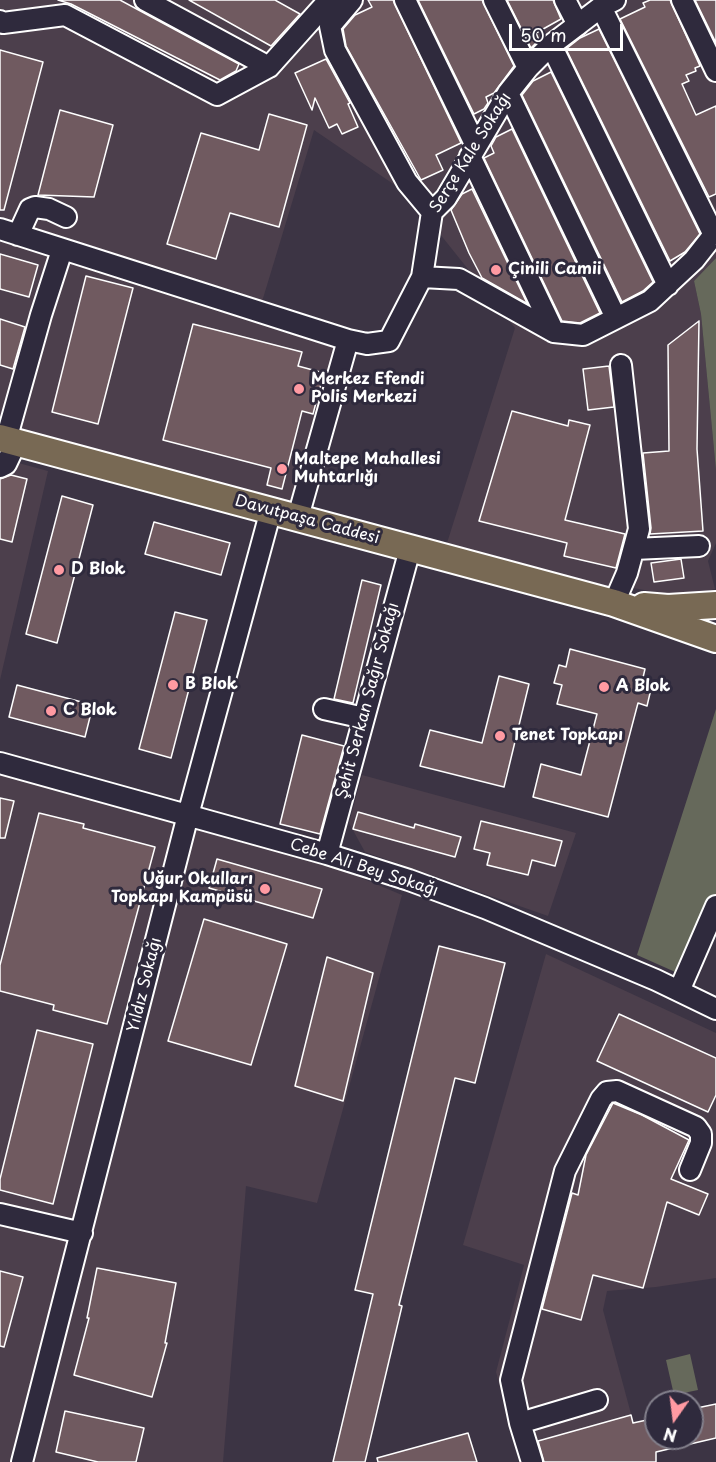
<!DOCTYPE html>
<html>
<head>
<meta charset="utf-8">
<style>
	body { margin:0 }
	#map { position:relative; width:716px; height:1462px; overflow:hidden; background:#3c3444; font-family:"Playpen Sans",sans-serif }
	canvas { display:block }
	.north { position:absolute; left:644px; top:1390px; width:60px; height:60px; box-sizing:border-box; background:#2f2a3d; border:2px solid #827f8b; border-radius:50%; rotate:194deg; font-size:16px; font-weight:700; line-height:24px; text-align:center; color:#fff }
	.north::after { content:''; display:block; margin:auto; width:21px; height:27px; background:#ff9aa2; clip-path:polygon(50% 0,100% 100%,50% 72%,0 100%) }
	.scale { position:absolute; left:509px; top:24px; width:114px; height:27px; box-sizing:border-box; border:3px solid #fff; border-top:0; padding-left:8px; font-size:18px; line-height:21px; white-space:nowrap; color:#fff; -webkit-text-stroke:4px #2f2a3d; paint-order:stroke }
</style>
</head>
<body>
<div id="map">
<canvas width="716" height="1462"></canvas>
<div class="north">N</div>
<div class="scale">50 m</div>
</div>
<script>
const g = document.querySelector('canvas').getContext('2d');
g.lineJoin = 'round';
function paint(path, color) { g.fillStyle = color; g.fill(path, 'evenodd'); }
const toPath = rows => new Path2D(rows.map(r => 'M' + r).join(''));
function strokePath(path, color, width, dash) { g.strokeStyle = color; g.lineWidth = width; g.lineCap = dash ? 'butt' : 'round'; g.setLineDash(dash || []); g.stroke(path); }
function label(font, color, halo, rows, align = 'center') {
  g.font = font + ' "Playpen Sans",sans-serif'; g.lineWidth = 6; g.setLineDash([]); g.textBaseline = 'middle'; g.strokeStyle = halo; g.fillStyle = color; for (const [text, x, y, turn = 0] of rows) {
    g.save(); g.translate(x, y); g.rotate((+turn || 0) * Math.PI / 180); g.textAlign = isNaN(turn) ? turn : align; if (halo) g.strokeText(text, 0, 0); g.fillText(text, 0, 0); g.restore();
  }
}
paint(toPath([
	[0,0,716,0,716,258,694,281,701,314,716,470,716,543,708,561,715,589,688,596,665,594,628,587,607,586,447,543,515,328,408,194,314,130,261,305,355,343,312,510,0,426],
	[0,458,48,471,0,680],
	[0,754,181,804,196,829,340,869,402,895,317,1203,246,1186,223,1462,0,1462],
	[362,775,576,833,548,916,365,852,349,823],
	[546,954,716,1033,716,1278,656,1287,607,1291,603,1310,644,1462,520,1462,496,1372,524,1265,463,1245]
]), '#4c3f4c');
paint(toPath([
	[716,258,716,470,701,314,694,281],
	[716,709,716,900,682,975,637,955],
	[690,1354,698,1390,674,1395,666,1360]
]), '#66695b');
const building = toPath([
	[58,0,120,0,239,64,236,71,220,80,71,4,58,0],
	[189,0,275,0,300,14,271,46,189,0],
	[368,0,393,0,461,143,436,155,443,170,421,180,346,46,343,29,355,15,372,7,368,0],
	[418,0,482,0,514,66,494,93,486,97,488,103,484,109,474,114,418,0],
	[507,0,553,0,561,19,536,33,539,40,531,48,507,0],
	[650,0,670,0,700,66,695,68,696,71,686,75,689,81,682,84,696,115,716,106,716,194,709,197,620,19,645,7,643,3,650,0],
	[695,0,716,0,716,43,695,0],
	[599,29,700,234,685,252,670,261,566,49,580,38,599,29],
	[0,50,43,62,4,210,0,210,0,50],
	[326,59,350,103,348,104,358,127,342,134,337,124,329,128,315,98,312,110,295,73,326,59],
	[551,72,653,282,643,291,622,302,522,95,533,81,551,72],
	[60,110,113,125,94,197,38,195,60,110],
	[269,114,307,125,279,227,230,213,216,259,167,244,201,133,259,150,269,114],
	[512,129,600,313,580,323,562,321,484,158,494,153,491,146,496,137,512,129],
	[472,189,527,303,526,303,482,278,469,253,451,210,462,194,472,189],
	[0,254,38,265,29,297,0,289,0,254],
	[86,276,133,288,98,424,52,412,86,276],
	[0,319,25,327,13,369,0,365,0,319],
	[699,321,697,449,703,531,650,534,651,528,643,453,669,451,668,345,699,321],
	[193,324,302,352,298,366,324,373,313,414,302,411,282,489,267,485,271,468,163,440,193,324],
	[609,366,614,407,588,410,583,369,609,366],
	[512,411,568,426,569,420,590,425,565,520,625,534,616,568,564,556,567,543,479,521,512,411],
	[11,475,27,479,12,542,0,539,0,479,11,475],
	[62,496,93,505,57,643,26,634,62,496],
	[154,522,230,543,221,575,145,554,154,522],
	[681,559,684,578,654,582,651,563,681,559],
	[362,580,381,585,353,703,334,699,362,580],
	[175,612,207,620,171,758,139,749,175,612],
	[570,649,645,669,641,686,651,689,647,706,638,703,608,817,533,797,541,764,581,775,597,714,557,704,562,685,554,683,559,665,566,667,570,649],
	[499,676,529,684,504,787,420,766,430,730,482,743,499,676],
	[17,685,93,705,85,737,9,717,17,685],
	[302,735,344,746,320,834,280,824,302,735],
	[0,798,14,801,5,838,0,838,0,798],
	[358,812,414,828,415,824,461,837,455,857,353,829,358,812],
	[39,813,84,824,83,828,155,847,107,1024,53,1010,54,1005,0,991,0,965,39,813],
	[481,821,562,841,555,866,532,860,528,875,487,865,490,853,474,849,481,821],
	[217,859,322,889,313,918,209,888,217,859],
	[204,919,287,944,251,1065,168,1041,204,919],
	[439,946,505,963,475,1083,455,1078,399,1305,402,1306,365,1462,333,1462,373,1294,355,1290,439,946],
	[327,957,373,973,343,1101,295,1086,327,957],
	[619,1014,716,1058,716,1095,708,1112,597,1061,619,1014],
	[37,1030,93,1044,53,1204,0,1190,0,1179,37,1030],
	[613,1103,642,1115,689,1140,671,1179,708,1194,699,1215,667,1202,643,1288,593,1275,581,1320,542,1309,572,1193,578,1195,586,1155,613,1103],
	[97,1268,176,1283,165,1343,167,1343,152,1397,74,1375,89,1318,87,1318,97,1268],
	[0,1271,23,1277,4,1347,0,1346,0,1271],
	[716,1404,716,1438,656,1452,656,1462,544,1462,538,1441,631,1415,633,1423,656,1418,656,1438,692,1438,692,1409,716,1404],
	[65,1411,144,1428,136,1462,98,1462,56,1452,65,1411],
	[468,1433,477,1462,378,1462,377,1458,468,1433]
]);
paint(building, '#705a60');
strokePath(building, '#fff', 1.5);
const minor = toPath([
	[145,0,269,67],
	[352,0,330,26,335,50,407,182,432,212],
	[405,0,476,146],
	[494,0,528,68],
	[565,0,578,25],
	[682,0,716,71],
	[601,7,714,235],
	[0,21,3,23,65,15,217,95,269,67,329,0],
	[551,45,668,285],
	[508,93,616,318],
	[470,156,554,332],
	[0,229,348,340,367,344,389,341,422,277,432,212,446,198,508,93,528,68,551,45,601,7,615,0],
	[18,235,30,209,35,207,49,209,66,217],
	[422,277,459,279,554,332,583,335,650,301,694,260,716,232],
	[6,440,41,315,62,250],
	[0,467,6,464,16,443],
	[298,517,348,340],
	[634,549,699,546],
	[614,603,627,573,639,529,621,365],
	[324,709,364,718],
	[0,763,327,854,409,880,485,908,656,980,716,1009],
	[327,854,410,549],
	[679,991,716,906],
	[0,1214,82,1233],
	[520,1423,597,1400],
	[22,1462,188,815,271,510],
	[532,1462,520,1423,511,1380,565,1171,601,1099,607,1092,617,1091,696,1127,701,1134,701,1143,690,1170]
]);
const major = toPath([
	[0,438,614,603,716,639],
	[644,606,668,608,716,605]
]);
strokePath(minor, '#fff', 24);
strokePath(major, '#fff', 30);
strokePath(minor, '#2f2a3d', 20);
strokePath(major, '#786954', 26);
for (const [x, y, r, color] of [
	[496,270,6,"#ff9aa2"],
	[299,389,6,"#ff9aa2"],
	[282,469,6,"#ff9aa2"],
	[59,570,6,"#ff9aa2"],
	[173,685,6,"#ff9aa2"],
	[604,687,6,"#ff9aa2"],
	[51,711,6,"#ff9aa2"],
	[500,736,6,"#ff9aa2"],
	[265,889,6,"#ff9aa2"]
]) { const dot = new Path2D(); dot.arc(x, y, r, 0, 2 * Math.PI); g.fillStyle = color; g.fill(dot); strokePath(dot, '#2f2a3d', 2); }
label('16px', '#fff', '#2f2a3d', [
	["Serçe Kale Sokağı",471,153,-58],
	["Davutpaşa Caddesi",307,520,15],
	["Şehit Serkan Sağır Sokağı",368,701,-75],
	["Cebe Ali Bey Sokağı",364,868,18],
	["Yıldız Sokağı",145,985,-76]
]);
label('bold 16px', '#fff', '#2f2a3d', [
	["Çinili Camii",508,270],
	["Merkez Efendi",311,380],
	["Polis Merkezi",311,398],
	["Maltepe Mahallesi",294,460],
	["Muhtarlığı",294,478],
	["D Blok",71,570],
	["B Blok",185,685],
	["A Blok",616,687],
	["C Blok",63,711],
	["Tenet Topkapı",512,736],
	["Uğur Okulları",253,880,"right"],
	["Topkapı Kampüsü",253,898,"right"]
], 'left');
</script>
</body>
</html>
